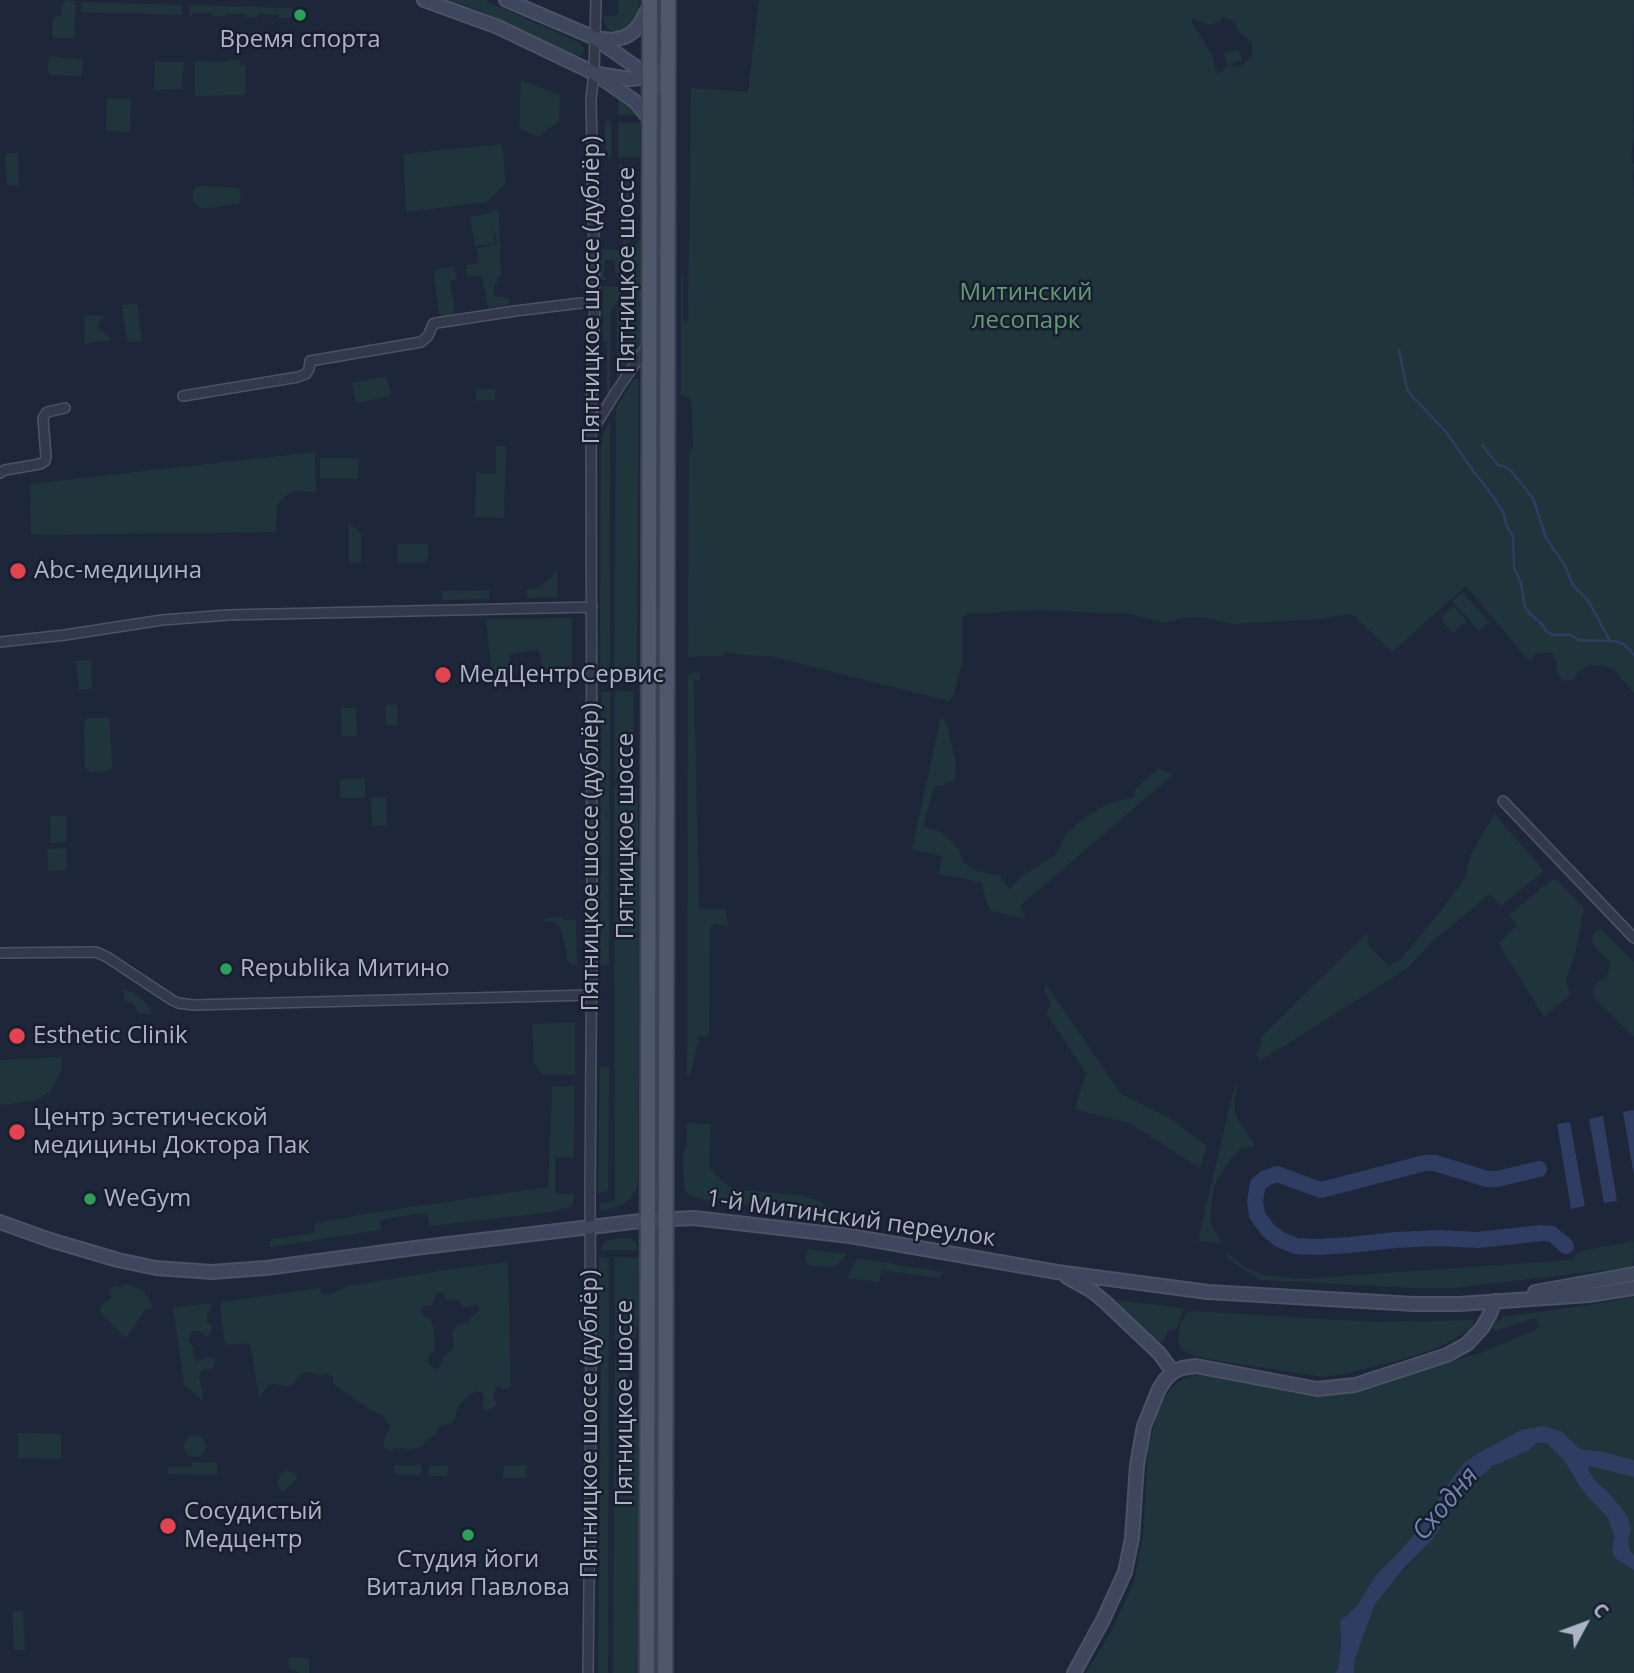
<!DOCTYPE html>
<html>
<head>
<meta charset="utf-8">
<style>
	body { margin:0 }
	#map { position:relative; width:1634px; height:1673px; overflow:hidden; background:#1e263a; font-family:"Open Sans",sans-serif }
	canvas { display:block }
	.north { position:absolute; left:1550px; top:1589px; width:70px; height:70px; -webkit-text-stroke:5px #181e2e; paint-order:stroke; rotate:49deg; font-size:19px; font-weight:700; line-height:28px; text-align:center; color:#acb3c7 }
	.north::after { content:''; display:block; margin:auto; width:24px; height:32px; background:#acb3c7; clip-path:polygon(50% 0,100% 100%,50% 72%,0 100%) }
</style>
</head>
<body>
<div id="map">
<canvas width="1634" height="1673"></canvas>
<div class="north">С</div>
</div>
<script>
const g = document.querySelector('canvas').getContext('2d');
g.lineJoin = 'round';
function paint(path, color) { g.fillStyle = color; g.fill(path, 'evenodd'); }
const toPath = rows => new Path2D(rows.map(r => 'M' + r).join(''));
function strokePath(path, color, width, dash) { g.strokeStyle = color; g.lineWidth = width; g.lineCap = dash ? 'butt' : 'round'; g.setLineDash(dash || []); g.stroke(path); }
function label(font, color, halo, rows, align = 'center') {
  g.font = font + ' "Open Sans",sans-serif'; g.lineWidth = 5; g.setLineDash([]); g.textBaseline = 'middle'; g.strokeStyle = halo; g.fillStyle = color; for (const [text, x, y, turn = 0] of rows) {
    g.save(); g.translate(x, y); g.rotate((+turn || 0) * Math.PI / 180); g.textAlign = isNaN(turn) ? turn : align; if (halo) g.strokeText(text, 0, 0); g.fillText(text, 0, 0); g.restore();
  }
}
paint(toPath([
	[68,0,76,1,74,38,54,38,52,35,53,17,61,16,62,4],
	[449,0,484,0,580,43,584,48,583,53,582,55,576,56,478,10],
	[618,0,639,0,638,21,622,33,611,31,607,28,604,24,603,16,618,15],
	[759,0,1634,0,1633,118,1634,134,1631,158,1634,164,1633,178,1634,198,1634,693,1615,671,1610,668,1599,665,1589,666,1579,671,1573,680,1562,681,1557,672,1556,661,1551,652,1536,654,1530,662,1466,586,1392,652,1354,616,1346,614,1322,619,1232,624,1206,618,1187,617,1165,623,1128,614,1038,610,967,614,962,617,962,664,953,696,948,701,769,656,743,655,725,652,724,656,688,657,689,451,693,448,691,399,681,395,681,275,683,275,683,321,688,321,691,88,748,92],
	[1223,16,1235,22,1236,29,1252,43,1252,56,1242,66,1235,67,1229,64,1242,60,1239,49,1224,54,1227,64,1229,64,1219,74,1215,69,1213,56,1191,21,1193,18,1206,24,1213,24,1220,22],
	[82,2,181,5,183,15,81,12],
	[190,5,293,8,294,12,292,12,291,18,279,18,278,15,259,14,258,17,245,17,244,14,225,14,225,16,212,16,212,13,193,13,192,16,189,16],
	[49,56,83,60,82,76,51,75,48,71],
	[228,60,239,60,241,65,246,66,245,95,195,96,195,61,227,62],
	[155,62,184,62,182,89,154,90],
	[521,80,560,95,559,121,538,137,519,128],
	[107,98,131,99,130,132,106,131],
	[618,99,627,101,639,115,618,115],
	[605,121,611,121,611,158,605,158],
	[618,122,640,123,640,157,618,158],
	[502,144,506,183,487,202,406,212,403,154],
	[18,153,19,185,7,185,5,154],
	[619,165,634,165,635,229,634,236,627,244,624,244,619,235],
	[203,186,239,188,241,192,240,202,238,204,201,209,193,202,193,192,195,187],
	[496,210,499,212,501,277,497,277,497,284,494,284,494,296,505,297,508,298,510,302,508,305,488,308,482,276,467,277,466,265,479,263,477,248,497,244,492,222,495,243,475,246,470,217,490,213,490,211],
	[639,240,642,240,642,346,617,381,617,311,628,295,630,251],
	[601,249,615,249,621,253,623,273,615,273,615,260,605,260,604,277,606,277,606,280,600,280],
	[454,266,457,279,450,281,454,304,454,314,446,316,439,314,434,274,436,270],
	[603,286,623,287,621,296,611,310,610,317,610,393,607,393,607,342,603,341],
	[137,303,142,341,127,342,122,305],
	[105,315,97,326,112,340,84,344,85,316],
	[387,376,391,396,356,403,352,383],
	[635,379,639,379,637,683,614,684,616,408,632,382],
	[476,389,495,389,495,400,476,401],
	[610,420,610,676,600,677,601,439],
	[496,446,506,446,504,518,475,517,476,473,496,473],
	[315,452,316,492,296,491,286,495,277,505,276,532,31,535,30,484],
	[320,458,359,458,358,479,320,479],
	[349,523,361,533,361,563,349,562],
	[398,544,428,544,428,558,423,563,398,563],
	[557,571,558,597,527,598,526,590,538,588,551,578],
	[489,590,489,599,442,600,442,591],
	[1463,592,1489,622,1479,631,1452,601],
	[1454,606,1467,621,1453,633,1440,618],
	[572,618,572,673,547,673,543,672,539,650,509,654,511,665,514,665,515,672,492,676,486,619],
	[91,660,92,689,79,690,76,661],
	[694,672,700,673,700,680,694,680,699,909,726,909,728,926,714,924,710,927,709,1033,706,1036,699,1036,692,1069,690,1074,687,1074,688,675],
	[610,691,609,963,600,968,601,692],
	[617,691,633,692,634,694,633,760,629,767,615,780,615,693],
	[397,704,398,725,386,725,385,705],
	[341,708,356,708,357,736,342,736],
	[941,717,947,725,956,764,955,781,934,787,923,826,942,833,958,848,963,862,974,870,1000,876,1010,890,1019,878,1056,854,1066,834,1087,816,1107,804,1134,797,1136,788,1158,769,1174,774,1020,906,1026,919,989,910,981,882,939,874,942,856,912,849],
	[88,718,108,718,110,722,112,767,110,771,90,772,85,768,84,723,86,719],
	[631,772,634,785,637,788,639,860,638,1179,637,1188,629,1200,618,1207,606,1210,602,1209,598,1204,615,1201,614,786],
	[365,778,365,798,340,798,340,779],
	[386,797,387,825,372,826,371,798],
	[1495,814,1544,871,1501,906,1490,894,1433,941,1408,968,1260,1061,1256,1055,1262,1042,1260,1038,1367,933,1369,946,1389,966,1401,959,1439,913,1465,878,1471,854],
	[66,815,66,842,51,843,50,816],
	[66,848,67,870,48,871,47,849],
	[1555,878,1584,908,1575,956,1566,979,1570,995,1544,1017,1498,943,1517,926,1509,915,1549,882],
	[563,917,563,920,576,920,577,966,572,965,567,960,566,948,560,928,554,921,544,921,544,919],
	[1601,929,1634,962,1634,1037,1593,997,1593,988,1598,981,1606,979,1609,970,1610,962,1596,949,1592,941,1594,933],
	[1045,983,1121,1094,1171,1119,1207,1146,1200,1168,1129,1123,1075,1109,1086,1073,1046,1013,1051,1003,1044,989],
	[123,989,134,993,139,996,148,1005,152,1014,139,1014,134,1005,129,1002,124,1001],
	[575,1022,575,1075,546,1075,542,1074,534,1063,532,1024],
	[62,1057,61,1070,52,1090,35,1101,0,1105,0,1060],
	[600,1066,605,1066,609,1068,608,1191,598,1193],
	[1239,1082,1234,1099,1236,1116,1255,1146,1241,1149,1232,1158,1217,1179,1213,1192,1210,1222,1221,1243,1198,1241,1233,1092],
	[575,1086,574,1157,555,1157,555,1191,557,1194,575,1194,573,1204,569,1207,553,1212,429,1226,427,1213,402,1216,380,1220,381,1230,270,1247,269,1242,274,1239,315,1233,314,1224,370,1213,548,1187,552,1087],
	[687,1123,711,1124,709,1166,714,1173,726,1185,733,1188,744,1190,800,1195,819,1201,831,1209,874,1215,874,1220,704,1200,693,1197,684,1190,683,1158,687,1140],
	[625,1238,630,1239,635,1242,639,1250,600,1250,605,1241],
	[1634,1241,1633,1267,1453,1288,1415,1288,1260,1280,1229,1260,1225,1251,1242,1265,1264,1275,1300,1279,1570,1260,1581,1251],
	[807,1249,847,1254,836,1266,830,1267,815,1266,809,1265,806,1261],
	[599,1256,609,1258,608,1673,598,1673,601,1360,598,1360],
	[614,1257,639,1258,638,1324,636,1336,632,1341,615,1340],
	[857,1258,943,1272,941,1277,938,1278,882,1270,879,1282,847,1278],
	[508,1262,511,1387,504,1389,497,1386,494,1392,494,1399,497,1405,491,1409,484,1411,482,1404,484,1398,482,1392,475,1391,459,1405,456,1411,456,1417,452,1423,439,1426,437,1432,432,1437,426,1440,423,1446,409,1450,403,1448,396,1448,390,1451,384,1447,384,1440,390,1427,386,1420,382,1415,369,1409,333,1384,333,1377,327,1373,320,1375,306,1372,300,1375,291,1386,270,1384,259,1397,250,1343,227,1345,224,1340,220,1305,222,1302,320,1288,322,1294,329,1295,347,1286,458,1268],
	[437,1293,444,1293,445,1299,459,1300,462,1307,469,1307,476,1304,480,1309,476,1314,470,1317,468,1323,461,1324,454,1328,452,1334,454,1348,443,1357,441,1364,437,1370,431,1366,427,1360,435,1348,433,1325,430,1319,423,1316,421,1310,425,1305,432,1305],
	[127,1283,143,1290,152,1304,152,1308,144,1311,126,1339,100,1312,100,1306,111,1298,110,1290,115,1286,122,1287],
	[1634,1297,1634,1460,1604,1452,1580,1449,1561,1431,1544,1426,1521,1430,1482,1451,1448,1484,1420,1528,1400,1551,1375,1576,1357,1606,1340,1621,1341,1646,1338,1669,1335,1673,1086,1673,1112,1630,1134,1581,1143,1535,1148,1449,1153,1429,1158,1410,1166,1395,1175,1385,1183,1379,1198,1375,1213,1375,1306,1394,1321,1396,1348,1392,1480,1353,1539,1328,1536,1318,1495,1331,1492,1327,1503,1317,1595,1304],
	[1115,1300,1184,1308,1177,1328,1169,1330,1163,1341,1157,1342],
	[210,1303,212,1307,207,1314,207,1321,212,1327,211,1334,206,1337,201,1332,195,1330,190,1334,189,1341,193,1347,193,1355,195,1361,202,1360,208,1357,215,1358,215,1366,210,1369,202,1370,199,1376,203,1394,203,1401,184,1385,173,1308],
	[1192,1311,1375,1322,1475,1320,1470,1329,1454,1339,1435,1349,1400,1360,1345,1374,1322,1377,1220,1361,1195,1356,1182,1350,1178,1344,1180,1323,1186,1314],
	[615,1358,629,1367,627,1404,635,1405,638,1428,638,1673,613,1673],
	[18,1433,61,1434,61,1459,18,1458],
	'184 1446a11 11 0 1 1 22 0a11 11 0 1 1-22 0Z',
	[1537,1443,1546,1443,1563,1459,1582,1490,1608,1518,1614,1537,1612,1551,1616,1559,1634,1570,1634,1673,1354,1673,1355,1659,1375,1604,1388,1587,1432,1540,1466,1489,1493,1466,1528,1451],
	[192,1462,217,1463,217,1475,168,1474,168,1467,192,1467],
	[394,1465,421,1465,421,1475,399,1475,393,1472],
	[504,1465,527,1465,526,1478,503,1478],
	[429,1466,448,1466,447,1476,429,1476],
	[1589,1466,1634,1477,1634,1555,1630,1551,1628,1540,1631,1530,1606,1490,1595,1481,1588,1469],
	[286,1471,293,1472,298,1478,283,1492,280,1489,277,1482,280,1475],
	[23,1610,25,1650,14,1650,12,1611],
	[289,1657,309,1658,309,1673,300,1673,289,1669]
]), '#20343b');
paint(toPath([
	[1634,1110,1634,1176,1623,1112],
	[1603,1116,1617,1201,1604,1203,1589,1119],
	[1570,1122,1585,1206,1571,1209,1557,1124],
	[1544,1426,1561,1431,1580,1449,1604,1452,1634,1460,1634,1477,1589,1466,1588,1469,1595,1481,1606,1490,1627,1515,1631,1530,1628,1540,1630,1551,1634,1555,1634,1570,1616,1559,1612,1551,1614,1537,1608,1518,1582,1490,1563,1459,1546,1443,1537,1443,1528,1451,1493,1466,1466,1489,1432,1540,1405,1567,1375,1604,1355,1659,1354,1673,1335,1673,1338,1669,1341,1646,1340,1621,1357,1606,1375,1576,1400,1551,1420,1528,1448,1484,1464,1463,1482,1451,1521,1430]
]), '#2e3d61');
strokePath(toPath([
	[1399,350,1407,389,1412,396,1446,432,1474,472,1489,491,1503,512,1507,527,1513,536,1514,568,1521,583,1525,607,1530,614,1542,624,1546,631,1553,635,1571,635,1578,640,1610,641],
	[1482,445,1498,465,1506,467,1512,472,1533,498,1546,538,1564,564,1573,585,1589,602,1610,641,1618,642,1625,645,1634,655]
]), '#2e3d61', 2.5);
strokePath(toPath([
	[1539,1169,1497,1179,1487,1179,1435,1163,1425,1163,1321,1190,1277,1174,1266,1178,1258,1184,1255,1201,1257,1215,1268,1230,1279,1239,1296,1246,1318,1247,1350,1245,1395,1240,1438,1238,1478,1240,1541,1233,1552,1234,1566,1246]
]), '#2e3d61', 16);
const street = toPath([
	[183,396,298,377,306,374,309,369,310,361,421,342,428,336,433,324,436,323,515,311,581,303,595,303],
	[592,431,614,395,649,343],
	[0,473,5,470,40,464,45,461,46,457,43,418,47,412,65,408],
	[0,642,65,635,162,620,228,615,592,607],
	[1503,801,1634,938],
	[0,953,96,952,107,957,172,1000,178,1003,193,1005,591,995],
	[588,1673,591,1405,590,1197,592,906,591,409,595,303,591,99,594,73,596,0]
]);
const secondary = toPath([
	[424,0,498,27,594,73,636,102,649,119],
	[506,0,595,38,650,77,664,91,668,98],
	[595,38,612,40,625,37,633,32,640,24,649,7],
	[598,74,630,79,650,77,663,68,668,61],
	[0,1222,50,1240,118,1260,156,1268,212,1272,266,1268,415,1248,649,1220,694,1218,850,1236,1057,1272,1208,1292,1414,1304,1459,1304,1589,1295,1634,1288],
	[1067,1277,1092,1291,1105,1302,1159,1353,1173,1372],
	[1535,1292,1634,1274],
	[1074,1673,1103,1620,1125,1572,1132,1538,1137,1465,1144,1426,1159,1389,1165,1380,1173,1372,1182,1368,1196,1366,1317,1389,1355,1385,1447,1355,1467,1344,1482,1328,1489,1316,1495,1301]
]);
const primary = toPath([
	[647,1673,650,0],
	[665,1673,668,0]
]);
strokePath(street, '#4c5365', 12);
strokePath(secondary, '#4c5365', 16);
strokePath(primary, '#3b4254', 18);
strokePath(street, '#32394a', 9);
strokePath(secondary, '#3f475e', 12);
strokePath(primary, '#4f576b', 14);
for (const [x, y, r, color] of [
	[300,15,7,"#2e9e5b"],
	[18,571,9,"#e0444e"],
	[443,675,9,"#e0444e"],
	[226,969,7,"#2e9e5b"],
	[17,1036,9,"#e0444e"],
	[17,1132,9,"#e0444e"],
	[90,1199,7,"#2e9e5b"],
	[168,1526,9,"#e0444e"],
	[468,1535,7,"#2e9e5b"]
]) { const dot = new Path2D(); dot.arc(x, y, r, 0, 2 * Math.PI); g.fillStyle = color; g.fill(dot); strokePath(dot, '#181e2e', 2.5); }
label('24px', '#acb3c7', '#181e2e', [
	["Время спорта",300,40,"center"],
	["Abc-медицина",34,571],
	["МедЦентрСервис",459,675],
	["Republika Митино",240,969],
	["Esthetic Clinik",33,1036],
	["Центр эстетической",33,1118],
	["медицины Доктора Пак",33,1146],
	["WeGym",104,1199],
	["Сосудистый",184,1512],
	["Медцентр",184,1540],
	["Студия йоги",468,1560,"center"],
	["Виталия Павлова",468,1588,"center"]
], 'left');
label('24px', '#acb3c7', '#181e2e', [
	["Пятницкое шоссе",627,270,-90],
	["Пятницкое шоссе (дублёр)",592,290,-90],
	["Пятницкое шоссе",626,836,-90],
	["Пятницкое шоссе (дублёр)",591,857,-90],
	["1-й Митинский переулок",851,1219,8],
	["Пятницкое шоссе",625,1403,-90],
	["Пятницкое шоссе (дублёр)",590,1424,-90]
]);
label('24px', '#619a75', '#181e2e', [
	["Митинский",1026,293],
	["лесопарк",1026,321]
]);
label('italic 26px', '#7185b2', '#181e2e', [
	["Сходня",1446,1504,-50]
]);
</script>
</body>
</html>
